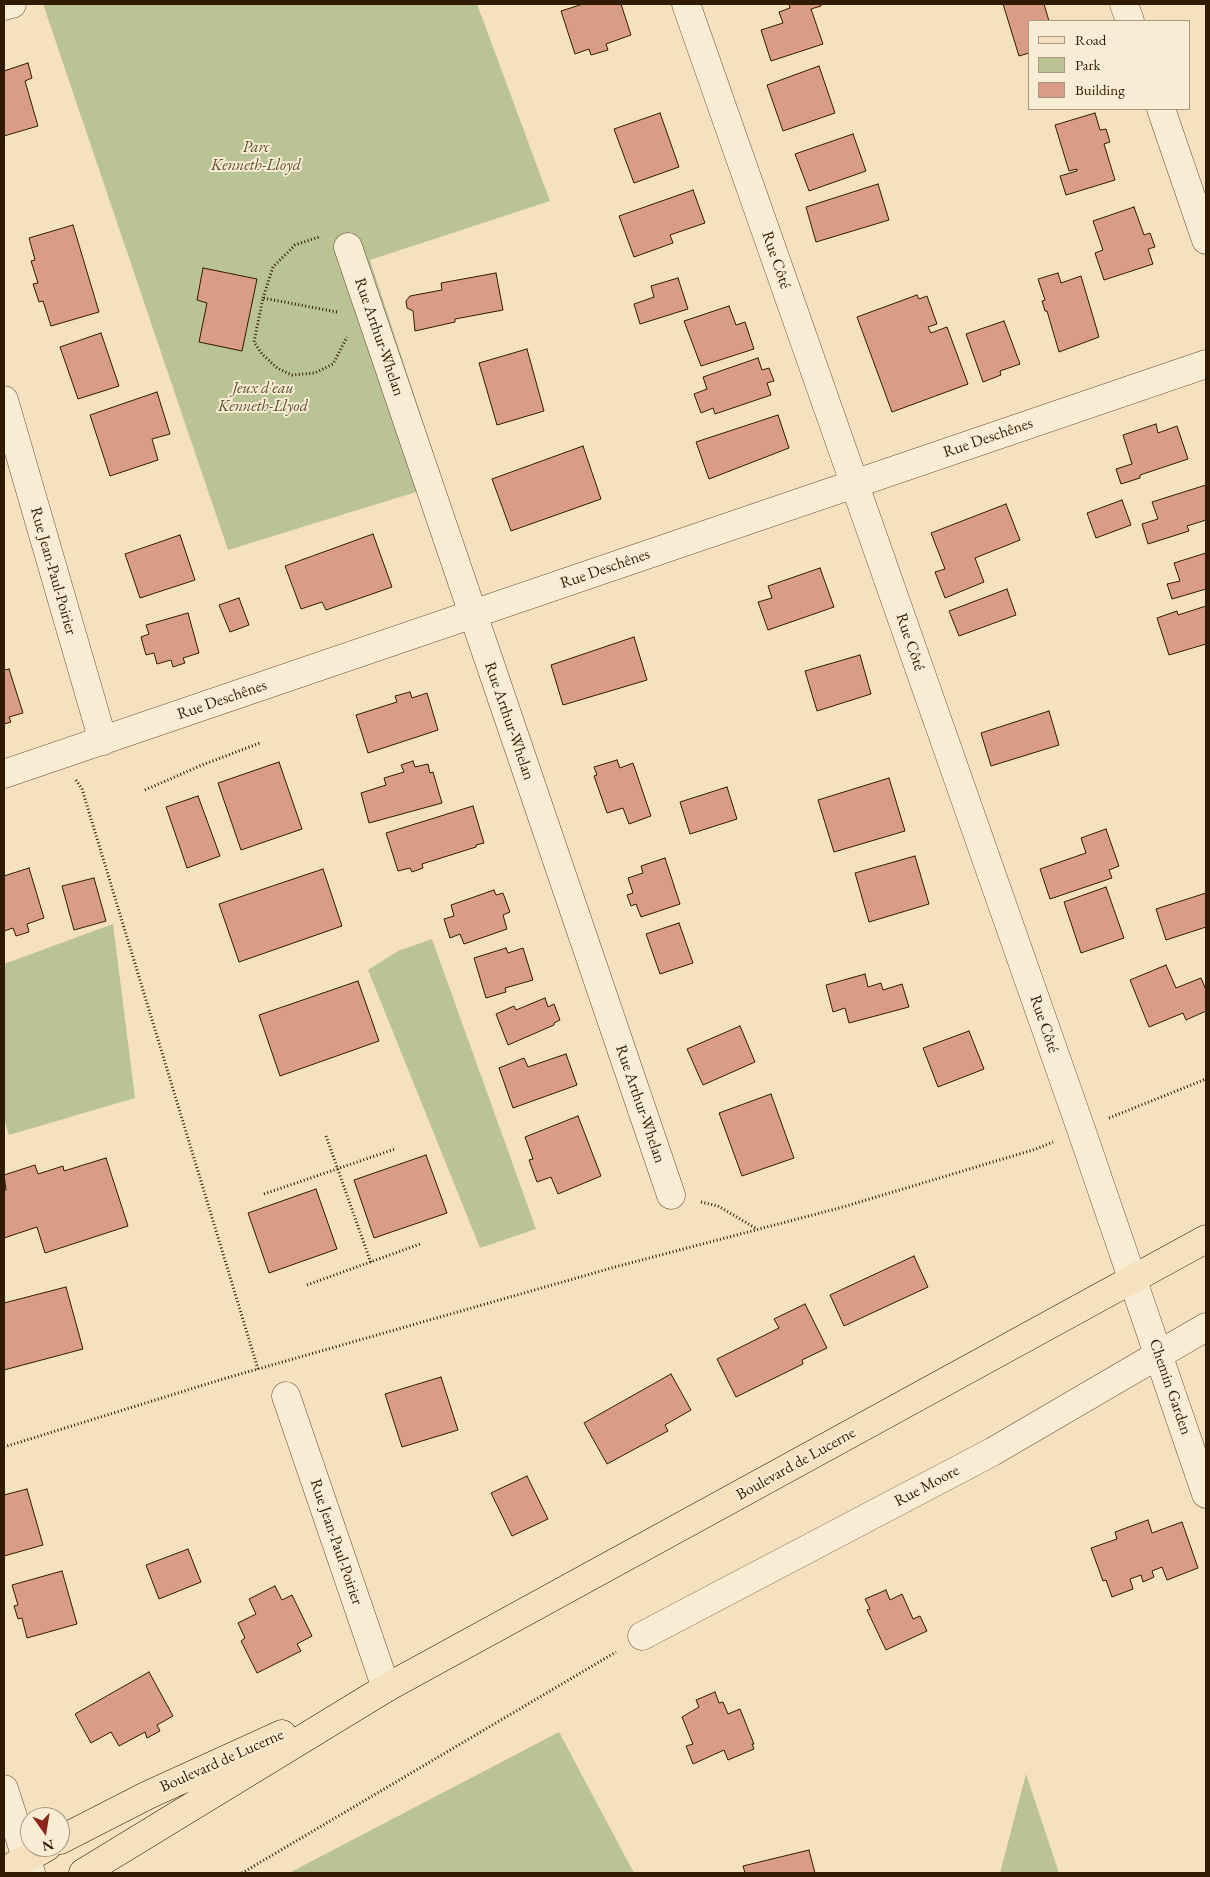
<!DOCTYPE html>
<html>
<head>
<meta charset="utf-8">
<style>
	body { margin:0 }
	#map { position:relative; width:1210px; height:1877px; overflow:hidden; background:#f6e1bf; font-family:"EB Garamond",serif }
	canvas { display:block }
	.frame { position:absolute; inset:0; border:5px solid #311a02; pointer-events:none }
	.legend { position:absolute; left:1028px; top:20px; width:162px; height:90px; box-sizing:border-box; background:#f9ecd5; border:1px solid #a99881; margin:0; padding:6px 9px; list-style:none; font-size:15px; color:#311a02 }
	.legend li { display:flex; align-items:center; gap:10px; height:25px }
	.legend b { width:25px; border:1px solid #a99881 }
	.north { position:absolute; left:20px; top:1807px; width:50px; height:50px; box-sizing:border-box; background:#f9ecd5; border:1px solid #a99881; border-radius:50%; rotate:167deg; font-size:14px; font-weight:700; line-height:20px; text-align:center; color:#311a02 }
	.north::after { content:''; display:block; margin:auto; width:18px; height:22px; background:#8f2418; clip-path:polygon(50% 0,100% 100%,50% 72%,0 100%) }
</style>
</head>
<body>
<div id="map">
<canvas width="1210" height="1877"></canvas>
<div class="frame"></div>
<ul class="legend">
<li><b style="height:6px;background:#f6e1bf"></b>Road</li>
<li><b style="height:14px;background:#bac394"></b>Park</li>
<li><b style="height:14px;background:#d99d87"></b>Building</li>
</ul>
<div class="north">N</div>
</div>
<script>
const g = document.querySelector('canvas').getContext('2d');
g.lineJoin = 'round';
function paint(path, color) { g.fillStyle = color; g.fill(path, 'evenodd'); }
const toPath = rows => new Path2D(rows.map(r => 'M' + r).join(''));
function strokePath(path, color, width, dash) { g.strokeStyle = color; g.lineWidth = width; g.lineCap = dash ? 'butt' : 'round'; g.setLineDash(dash || []); g.stroke(path); }
function label(font, color, halo, rows, align = 'center') {
  g.font = font + ' "EB Garamond",serif'; g.lineWidth = 4; g.setLineDash([]); g.textBaseline = 'middle'; g.strokeStyle = halo; g.fillStyle = color; for (const [text, x, y, turn = 0] of rows) {
    g.save(); g.translate(x, y); g.rotate((+turn || 0) * Math.PI / 180); g.textAlign = isNaN(turn) ? turn : align; if (halo) g.strokeText(text, 0, 0); g.fillText(text, 0, 0); g.restore();
  }
}
paint(toPath([
	[43,4,477,4,550,201,370,260,441,477,416,492,228,550],
	[113,924,135,1098,9,1135,4,1119,4,964],
	[432,939,536,1229,480,1248,368,970,398,951],
	[559,1732,634,1873,289,1873],
	[1026,1774,1059,1873,1000,1873]
]), '#bac394');
const building = toPath([
	[583,4,621,4,631,35,606,44,608,50,591,55,589,49,575,54,561,11,583,4],
	[789,4,821,4,821,6,811,9,823,44,771,61,761,30,783,23,779,12,790,8,789,4],
	[1003,4,1044,4,1049,21,1029,21,1029,53,1019,56,1003,4],
	[28,63,32,78,25,81,38,126,4,136,4,71,28,63],
	[819,66,835,113,783,131,767,85,819,66],
	[660,113,679,167,634,183,614,129,660,113],
	[1095,113,1100,130,1106,129,1110,142,1104,144,1115,180,1066,195,1060,176,1077,171,1077,169,1069,171,1055,125,1095,113],
	[853,134,866,171,809,191,795,154,853,134],
	[878,184,889,220,816,242,806,207,878,184],
	[693,190,705,223,670,235,673,243,634,257,619,216,693,190],
	[1134,207,1144,235,1150,233,1155,247,1148,249,1153,264,1104,280,1095,253,1103,250,1093,221,1134,207],
	[73,225,99,312,51,326,43,301,39,302,33,284,38,283,31,261,35,260,29,238,73,225],
	[203,268,257,279,242,351,199,342,207,303,197,300,203,268],
	[496,273,503,310,455,319,455,322,415,331,413,311,407,308,406,301,410,296,442,290,441,283,496,273],
	[1058,273,1061,283,1081,276,1099,337,1059,352,1047,311,1045,311,1042,301,1045,300,1038,279,1058,273],
	[678,278,688,309,640,324,634,304,654,297,651,286,678,278],
	[917,295,919,299,927,296,937,324,928,327,931,333,947,327,968,384,892,412,857,317,917,295],
	[729,306,736,325,745,322,754,349,701,366,684,321,729,306],
	[1004,321,1020,364,1000,371,1001,375,983,382,966,334,1004,321],
	[101,333,119,386,78,399,60,347,101,333],
	[527,349,544,411,497,425,479,363,527,349],
	[758,358,762,370,769,368,774,381,767,383,771,395,715,414,713,408,701,413,694,394,707,389,703,377,758,358],
	[157,392,170,434,152,439,158,460,110,476,90,415,157,392],
	[778,415,789,448,709,479,696,442,778,415],
	[1156,424,1158,433,1177,426,1188,459,1140,475,1140,478,1121,484,1116,469,1132,464,1123,435,1156,424],
	[583,446,601,499,511,531,492,479,583,446],
	[1206,485,1206,520,1187,526,1189,531,1148,544,1142,524,1158,519,1152,502,1206,485],
	[1122,500,1131,525,1096,538,1087,513,1122,500],
	[1006,504,1020,540,975,558,984,582,945,598,935,572,945,569,931,533,1006,504],
	[373,534,392,587,326,610,322,602,301,609,285,566,373,534],
	[180,535,195,580,140,598,125,554,180,535],
	[1206,553,1206,589,1172,599,1167,584,1180,581,1174,563,1206,553],
	[820,568,834,607,768,630,758,602,772,598,768,586,820,568],
	[1007,589,1016,615,959,636,949,611,1007,589],
	[239,598,249,625,230,632,219,605,239,598],
	[1206,606,1206,644,1169,655,1157,618,1177,611,1178,615,1206,606],
	[188,613,199,653,183,658,185,663,173,667,171,660,157,664,154,653,146,655,141,637,149,634,146,625,188,613],
	[634,637,647,680,563,705,551,665,634,637],
	[860,655,871,694,817,711,805,671,860,655],
	[9,669,23,713,9,717,11,722,4,724,4,670,9,669],
	[410,692,412,698,427,693,438,730,368,753,356,715,397,702,395,696,410,692],
	[1049,711,1059,745,991,766,981,733,1049,711],
	[617,760,620,768,633,763,651,816,629,824,623,808,607,813,594,776,597,775,594,767,617,760],
	[413,761,415,767,428,764,430,773,433,772,442,803,369,823,361,793,386,785,384,778,404,772,401,765,413,761],
	[279,762,302,829,241,850,218,783,279,762],
	[889,778,905,831,834,852,818,800,889,778],
	[727,787,737,819,690,834,680,802,727,787],
	[198,796,220,856,187,868,166,807,198,796],
	[473,806,484,843,476,845,476,847,422,864,423,868,412,872,410,868,398,871,386,833,473,806],
	[1106,829,1119,866,1109,870,1112,878,1050,899,1040,869,1086,853,1081,838,1106,829],
	[915,856,929,904,869,922,855,873,915,856],
	[665,858,680,904,641,917,636,904,631,906,627,895,633,893,628,878,643,873,641,866,665,858],
	[29,868,44,918,27,924,29,932,16,936,13,928,4,931,4,876,29,868],
	[323,869,342,926,239,962,219,904,323,869],
	[94,878,106,921,74,930,62,886,94,878],
	[1106,887,1124,938,1081,953,1064,902,1106,887],
	[494,890,496,895,503,893,510,912,503,915,507,929,464,944,460,934,450,938,444,919,454,916,451,905,494,890],
	[1206,893,1206,927,1166,940,1156,909,1206,893],
	[679,923,693,963,660,974,646,934,679,923],
	[506,948,508,953,523,948,533,980,505,988,506,992,486,998,474,958,506,948],
	[1166,965,1176,988,1201,978,1206,990,1206,1011,1186,1020,1183,1013,1149,1027,1130,980,1166,965],
	[865,974,868,987,881,983,883,990,902,984,909,1007,849,1023,845,1008,833,1012,826,985,865,974],
	[358,981,379,1041,280,1076,259,1015,358,981],
	[545,998,548,1007,554,1004,560,1020,554,1023,554,1025,508,1045,496,1014,514,1006,516,1010,545,998],
	[740,1026,755,1062,703,1085,687,1049,740,1026],
	[969,1031,984,1069,938,1087,923,1048,969,1031],
	[566,1054,577,1085,513,1108,499,1068,524,1058,528,1067,566,1054],
	[771,1094,794,1158,742,1176,719,1113,771,1094],
	[578,1116,601,1176,558,1194,551,1177,537,1182,529,1160,533,1159,525,1137,578,1116],
	[426,1155,447,1213,374,1238,354,1180,426,1155],
	[106,1158,128,1226,45,1253,37,1227,4,1238,4,1191,6,1190,4,1175,35,1165,38,1174,63,1166,64,1171,106,1158],
	[316,1189,337,1249,269,1273,248,1213,316,1189],
	[914,1256,928,1287,844,1326,830,1295,914,1256],
	[66,1287,83,1349,4,1370,4,1303,66,1287],
	[805,1304,827,1348,802,1360,803,1364,736,1397,717,1359,779,1328,774,1319,805,1304],
	[671,1374,691,1410,665,1425,668,1431,607,1464,584,1423,671,1374],
	[441,1377,458,1430,402,1447,385,1394,441,1377],
	[527,1476,548,1519,512,1536,491,1493,527,1476],
	[27,1489,43,1545,4,1556,4,1495,27,1489],
	[1148,1520,1152,1533,1182,1522,1198,1568,1167,1580,1162,1567,1152,1571,1154,1577,1143,1582,1141,1575,1130,1579,1133,1589,1112,1597,1106,1580,1103,1581,1091,1548,1117,1539,1115,1532,1148,1520],
	[188,1549,201,1582,159,1599,146,1565,188,1549],
	[62,1571,77,1624,27,1638,22,1618,18,1619,14,1606,18,1605,12,1585,62,1571],
	[275,1586,282,1600,292,1595,312,1636,297,1644,301,1651,257,1673,241,1641,245,1638,238,1623,256,1614,249,1599,275,1586],
	[886,1590,890,1600,902,1594,913,1619,920,1616,927,1631,886,1650,867,1610,870,1609,865,1599,886,1590],
	[149,1672,173,1716,157,1725,160,1731,147,1738,145,1732,119,1746,111,1732,91,1743,75,1714,149,1672],
	[715,1692,719,1703,723,1702,728,1714,740,1709,754,1744,752,1744,754,1749,728,1760,724,1750,693,1764,686,1746,693,1744,682,1717,699,1707,696,1700,715,1692],
	[809,1850,815,1873,745,1873,743,1866,809,1850]
]);
paint(building, '#d99d87');
strokePath(building, '#311a02', 1);
const minor = toPath([
	[686,4,1081,1129,1206,1494],
	[1124,4,1130,21],
	[4,6,12,4],
	[1161,109,1206,240],
	[348,247,671,1195],
	[4,400,103,741],
	[4,774,1206,364],
	[286,1396,386,1688],
	[642,1636,992,1452,1206,1327],
	[4,1789,31,1873]
]);
const major = toPath([
	[60,1840,148,1795,282,1734],
	[4,1871,47,1847],
	[83,1873,386,1688,1206,1239]
]);
strokePath(minor, '#624c31', 29);
strokePath(major, '#311a02', 29);
strokePath(toPath([
	[263,298,273,267,295,245,319,237],
	[337,312,263,298,254,342,262,354,277,368,292,375,315,373,333,364,347,337],
	[76,780,82,789,258,1369],
	[145,790,202,765,260,743],
	[1109,1118,1206,1079],
	[326,1136,371,1263],
	[264,1194,395,1149],
	[701,1202,718,1206,757,1229],
	[307,1285,420,1244],
	[4,1447,223,1379,615,1267,843,1207,1036,1149,1053,1142],
	[242,1873,616,1652]
]), '#311a02', 3, [1, 2.5]);
strokePath(minor, '#f9ecd5', 28);
strokePath(major, '#f6e1bf', 28);
label('italic 16px', '#5a4d2e', '#f9ecd5', [
	["Parc",256,148],
	["Kenneth-Lloyd",256,166],
	["Jeux d'eau",263,389],
	["Kenneth-Llyod",263,407]
]);
label('16px', '#311a02', '#f9ecd5', [
	["Rue Côté",776,260,71],
	["Rue Arthur-Whelan",379,337,71],
	["Rue Deschênes",988,438,-19],
	["Rue Deschênes",605,569,-19],
	["Rue Jean-Paul-Poirier",53,571,74],
	["Rue Côté",910,642,71],
	["Rue Deschênes",222,700,-19],
	["Rue Arthur-Whelan",509,721,71],
	["Rue Côté",1044,1024,71],
	["Rue Arthur-Whelan",640,1104,71],
	["Chemin Garden",1170,1387,71],
	["Boulevard de Lucerne",796,1464,-29],
	["Rue Moore",927,1486,-28],
	["Rue Jean-Paul-Poirier",336,1542,71],
	["Boulevard de Lucerne",222,1761,-24]
]);
</script>
</body>
</html>
